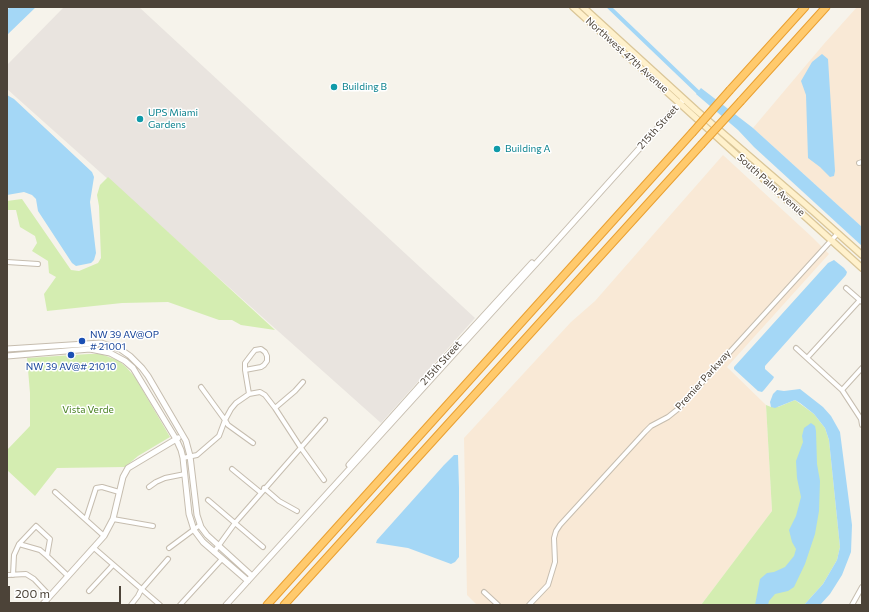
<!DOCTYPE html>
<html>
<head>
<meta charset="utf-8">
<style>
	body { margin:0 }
	#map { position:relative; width:869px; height:612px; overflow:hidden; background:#f6f3eb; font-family:Commissioner,sans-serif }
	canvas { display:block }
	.frame { position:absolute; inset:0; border:8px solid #4c4338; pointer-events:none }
	.scale { position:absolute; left:8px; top:586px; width:113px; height:18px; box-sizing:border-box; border:2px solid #4c4338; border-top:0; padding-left:5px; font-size:12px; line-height:14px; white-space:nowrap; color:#4c4338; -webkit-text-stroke:3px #fff; paint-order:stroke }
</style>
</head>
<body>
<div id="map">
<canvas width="869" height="612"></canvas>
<div class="frame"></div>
<div class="scale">200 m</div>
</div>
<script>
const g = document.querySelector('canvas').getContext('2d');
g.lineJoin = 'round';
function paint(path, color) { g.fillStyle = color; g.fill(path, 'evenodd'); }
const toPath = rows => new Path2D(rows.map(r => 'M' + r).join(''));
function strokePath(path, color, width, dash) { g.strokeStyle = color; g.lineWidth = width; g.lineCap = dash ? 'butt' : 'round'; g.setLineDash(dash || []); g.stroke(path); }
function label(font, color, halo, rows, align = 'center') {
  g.font = font + ' Commissioner,sans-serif'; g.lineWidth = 3; g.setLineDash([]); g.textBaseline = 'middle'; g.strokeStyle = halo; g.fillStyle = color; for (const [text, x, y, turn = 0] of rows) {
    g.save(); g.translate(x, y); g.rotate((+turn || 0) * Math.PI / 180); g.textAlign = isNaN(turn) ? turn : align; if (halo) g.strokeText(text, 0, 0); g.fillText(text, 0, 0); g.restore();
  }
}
paint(toPath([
	[857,7,862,7,862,227,753,128,823,45],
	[723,155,812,237,829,254,727,367,766,405,772,511,701,605,477,605,467,595,464,438,571,322,595,301]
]), '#f9e9d6');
paint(toPath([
	[64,7,139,7,475,318,381,423,7,89,7,65]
]), '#e9e4df');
paint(toPath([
	[108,177,275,330,241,325,232,320,219,320,168,302,122,303,47,311,44,294,56,277,49,273,48,261,32,251,37,243,35,236,20,227,16,210,7,210,7,201,22,199,71,270,79,271,98,263,101,258,99,206,97,195,100,185],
	[89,354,101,354,119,361,126,367,135,377,170,437,138,456,125,467,57,468,35,496,7,470,7,450,30,426,30,393,27,358],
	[795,400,814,414,825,428,829,440,840,547,837,560,823,584,804,605,701,605,772,511,766,405,771,407,778,407]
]), '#d4edb1');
paint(toPath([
	[10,7,36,7,7,35,7,10],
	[822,54,828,59,835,171,834,176,830,177,820,167,808,158,806,95,801,81,812,62],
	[701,88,753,128,862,227,862,246,754,147,738,130,696,94],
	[7,95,14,99,92,172,94,177,90,202,96,253,94,260,91,263,76,266,72,263,38,211,36,199,32,195,24,192,7,195],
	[834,260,844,268,847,272,846,275,765,366,765,369,774,377,773,379,764,390,762,392,758,391,734,369,734,367,828,263],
	[800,389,823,407,831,416,840,432,852,525,851,552,842,575,830,594,820,605,804,605,823,584,837,560,840,547,829,440,825,428,814,414,800,403,795,400,775,408,771,407,770,402,773,394,777,390,784,391],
	[811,423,815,426,816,431,817,464,820,481,819,511,815,534,805,564,794,587,788,591,775,594,769,601,768,605,755,605,760,579,767,573,774,572,785,567,794,556,796,549,792,542,789,530,796,516,801,497,797,478,796,461,803,442,802,436,804,428],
	[454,455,458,455,459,488,459,557,455,562,451,564,408,548,376,543,377,540,444,465]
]), '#a4d7f6');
strokePath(toPath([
	[609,7,701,95]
]), '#a4d7f6', 4);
const minor = toPath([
	[859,163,862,162],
	[7,262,38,264],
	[846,288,862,302],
	[796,348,842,390,861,419,862,425],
	[807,358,860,300],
	[245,370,261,367,264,365,267,361,267,356,265,352,261,349,255,350,251,355,245,363,245,370,249,394,236,403,231,409,225,420,228,425,253,443],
	[842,390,862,368],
	[249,394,260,392,265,395,275,408,301,448,324,480],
	[275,408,295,391,303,382],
	[183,458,197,455,219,436,225,420,201,387],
	[232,469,260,492],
	[149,487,156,482,165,478,185,474],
	[264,488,279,501,297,511],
	[55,492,104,536],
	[208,500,263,547],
	[86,519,96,488,102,487,119,492],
	[113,519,153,526],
	[36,526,50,539,47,556,40,550,19,544,36,526],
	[94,548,160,605],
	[169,548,200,525],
	[214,552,235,523,325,420],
	[47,556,68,576],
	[7,575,26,574,34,579,50,596],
	[13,575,14,555,19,544],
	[89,591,113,565],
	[484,592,498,605],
	[131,605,138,596,141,590,168,559],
	[180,605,222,559],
	[529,605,548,585,555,562,554,538,556,531,560,525,645,432,651,426,668,417,678,409,838,233],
	[852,605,862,587]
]);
const tertiary = toPath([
	[7,349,101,343,120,349,130,356,142,368,148,376,186,441,190,456,197,515,201,527,207,535,252,576],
	[7,356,90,349,110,353,125,361,133,368,176,439,181,450,183,458,189,514,194,530,203,542,248,581],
	[349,465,424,381,532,263],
	[42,605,104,536,113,519,123,477,128,468,178,438],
	[226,605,551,247,682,101]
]);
const secondary = toPath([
	[573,7,862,268],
	[583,7,696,110,806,205,862,255]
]);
const motorway = toPath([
	[730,90,805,7],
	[741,101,826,7],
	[267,605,692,133],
	[284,605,701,145]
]);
strokePath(minor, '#c6bdaf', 6);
strokePath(tertiary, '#c6bdaf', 7);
strokePath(secondary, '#dac698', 8);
strokePath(motorway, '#eaa031', 9);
strokePath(minor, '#fff', 4);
strokePath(tertiary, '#fff', 5);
strokePath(secondary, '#fff1cc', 5.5);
strokePath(motorway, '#ffca6d', 7);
const motorwayBridge = toPath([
	[692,133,730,90],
	[701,145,741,101]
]);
strokePath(motorwayBridge, '#eaa031', 9, []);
strokePath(motorwayBridge, '#ffca6d', 7);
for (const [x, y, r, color] of [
	[334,87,4,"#0f9aa8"],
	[140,119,4,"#0f9aa8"],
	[497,149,4,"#0f9aa8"],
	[82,341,4,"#1a4fb4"],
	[71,355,4,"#1a4fb4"]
]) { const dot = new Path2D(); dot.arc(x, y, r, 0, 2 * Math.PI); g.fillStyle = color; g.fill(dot); strokePath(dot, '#fff', 1.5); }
label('10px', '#4c4338', '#fff', [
	["Northwest 47th Avenue",627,55,42],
	["215th Street",658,127,-48],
	["South Palm Avenue",771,185,42],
	["215th Street",441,363,-48],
	["Premier Parkway",703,380,-48]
]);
label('10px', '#0d838f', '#fff', [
	["Building B",342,87],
	["UPS Miami",148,113],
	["Gardens",148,125],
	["Building A",505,149]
], 'left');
label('10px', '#164399', '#fff', [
	["NW 39 AV@OP",90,335],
	["# 21001",90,347],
	["NW 39 AV@# 21010",71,367,"center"]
], 'left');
label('10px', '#4c8425', '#fff', [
	["Vista Verde",88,410]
]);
</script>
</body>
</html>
